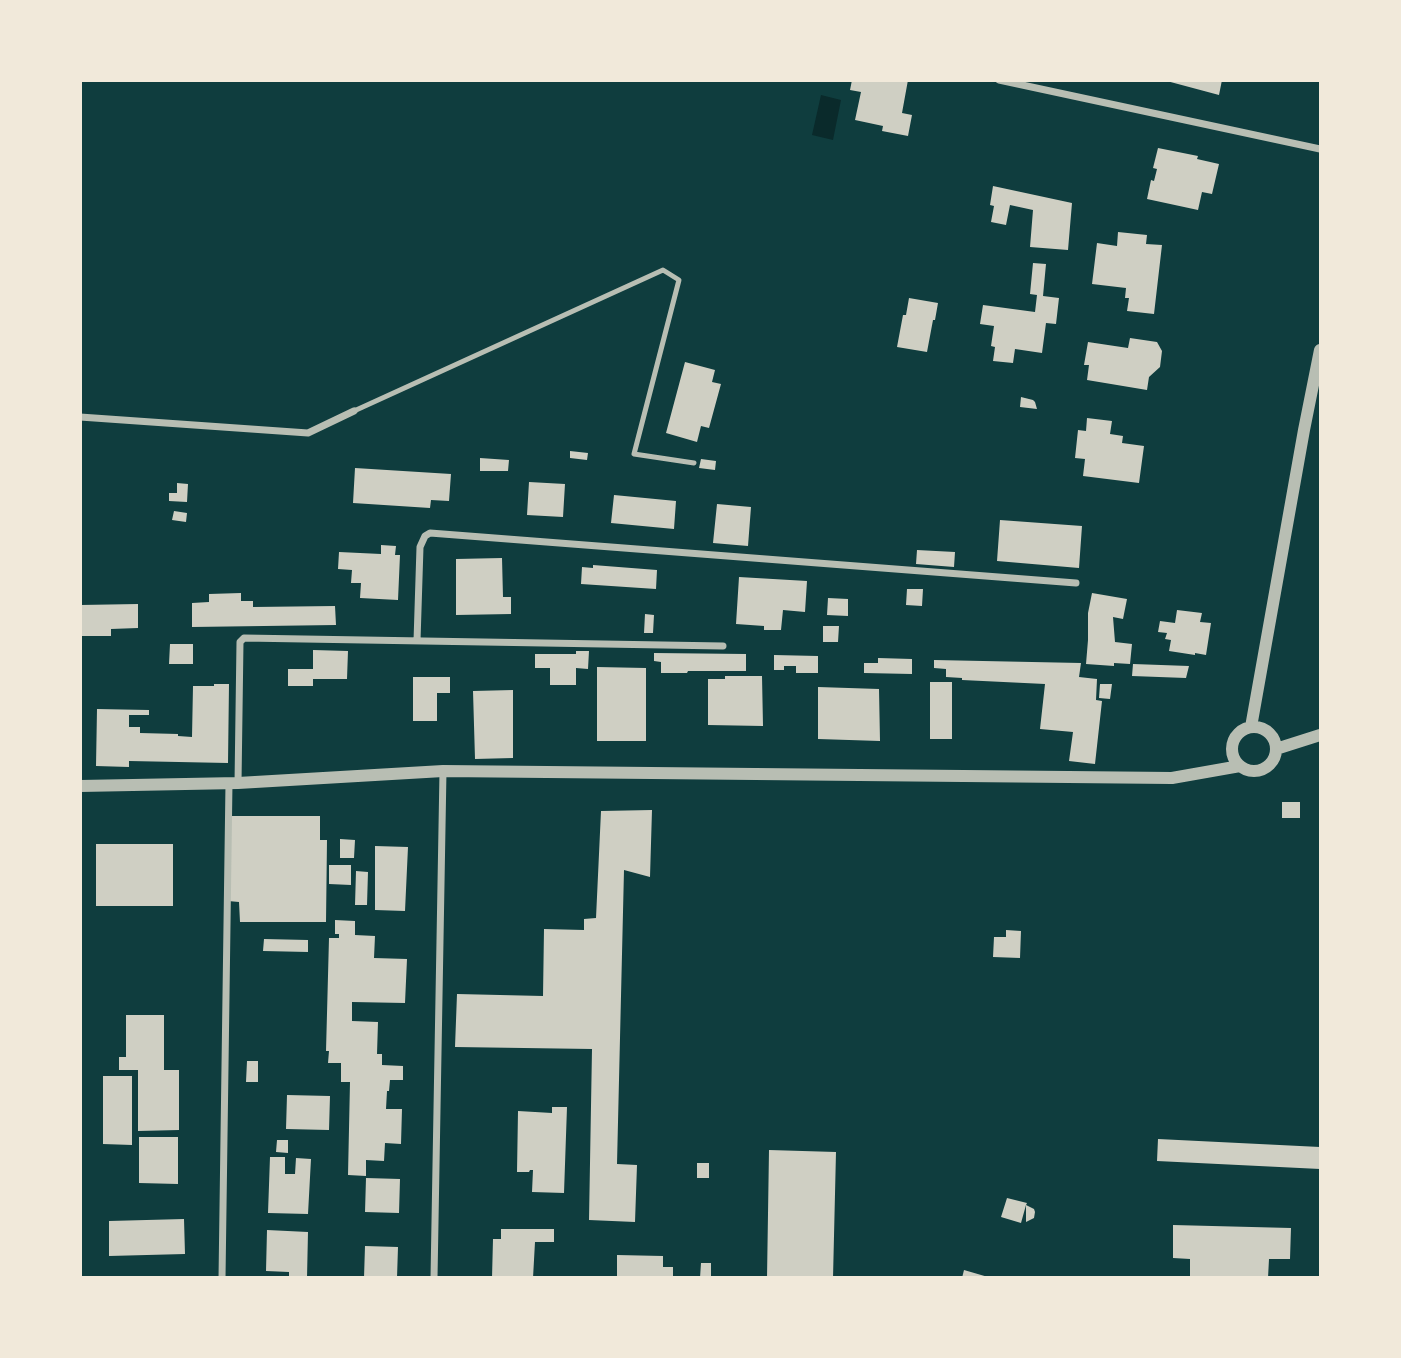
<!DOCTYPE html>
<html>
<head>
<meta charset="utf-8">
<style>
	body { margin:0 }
	#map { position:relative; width:1401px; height:1358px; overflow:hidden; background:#0f3d3e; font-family:"Noto Sans",sans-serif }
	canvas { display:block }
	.frame { position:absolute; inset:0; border:82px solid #f1e9da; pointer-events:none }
</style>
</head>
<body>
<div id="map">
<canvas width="1401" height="1358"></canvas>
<div class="frame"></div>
</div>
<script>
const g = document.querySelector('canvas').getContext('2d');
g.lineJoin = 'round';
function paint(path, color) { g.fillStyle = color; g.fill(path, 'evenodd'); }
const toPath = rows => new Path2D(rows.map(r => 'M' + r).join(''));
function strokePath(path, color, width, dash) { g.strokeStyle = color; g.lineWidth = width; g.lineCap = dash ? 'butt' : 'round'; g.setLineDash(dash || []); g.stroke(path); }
paint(toPath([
	[821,95,841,100,833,140,812,135]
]), '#0a2a2b');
paint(toPath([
	[852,80,908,80,902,113,912,115,908,136,882,131,883,126,855,120,861,92,850,90],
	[1163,80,1222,80,1219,95],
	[1158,148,1198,156,1197,159,1219,164,1212,194,1202,192,1198,210,1147,199,1151,180,1154,181,1157,169,1153,168],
	[993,186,1072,203,1068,250,1030,247,1033,210,1010,205,1006,225,991,222,994,206,990,205],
	[1118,232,1147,235,1146,244,1162,245,1154,314,1127,311,1129,298,1125,298,1126,288,1092,284,1097,243,1117,246],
	[1033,263,1046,264,1043,296,1059,298,1056,324,1046,323,1042,353,1015,349,1013,363,993,361,995,347,991,346,994,326,980,324,983,305,1035,312,1037,295,1030,294],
	[909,298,938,303,935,320,933,320,927,352,897,347,903,315,906,315],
	[1130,338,1157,342,1162,351,1160,367,1149,377,1147,390,1087,380,1089,365,1084,365,1088,342,1128,348],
	[685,362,715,370,712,382,721,384,709,428,701,426,697,442,666,433],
	[1021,397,1033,400,1035,402,1037,409,1020,407],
	[1087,418,1112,421,1110,434,1123,436,1122,443,1144,446,1139,483,1083,476,1085,459,1075,458,1078,430,1086,431],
	[570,451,588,453,587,460,570,458],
	[480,458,509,460,508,471,480,471],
	[701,459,716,461,715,470,699,468],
	[355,468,451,474,449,501,431,500,430,508,353,503],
	[529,482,565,484,563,517,527,515],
	[177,483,188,484,187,502,169,501,169,493,177,493],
	[614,495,676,501,674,529,611,523],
	[717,504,751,507,748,546,713,543],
	[174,511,187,513,186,522,172,520],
	[1000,520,1082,526,1079,568,997,561],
	[381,545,396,546,395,555,400,555,398,600,360,598,361,583,351,583,352,570,338,569,339,552,381,554],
	[917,550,955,552,954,567,916,564],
	[502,558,503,597,511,597,511,614,456,615,456,559],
	[593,565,657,570,656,589,581,584,582,567,593,568],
	[739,577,807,581,805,612,783,610,781,630,764,630,764,626,736,624],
	[907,589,923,589,922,606,906,605],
	[241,593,241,601,253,601,253,607,335,606,336,625,192,627,192,603,209,602,209,594],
	[1092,593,1127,599,1123,619,1113,617,1115,642,1132,644,1130,664,1114,663,1114,666,1086,664,1088,640,1088,613],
	[828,598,848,599,848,616,827,615],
	[138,604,138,628,111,629,111,636,80,636,80,605],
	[1177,610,1202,613,1200,622,1211,623,1206,655,1195,653,1195,655,1169,651,1171,640,1165,639,1167,633,1158,632,1160,621,1175,623],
	[645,614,654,615,653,633,644,633],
	[823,626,839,626,838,642,823,642],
	[170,644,193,644,193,664,169,664],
	[313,650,348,651,347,679,313,679,313,686,288,686,288,669,313,669],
	[576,651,589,651,588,669,576,668,576,685,550,685,550,668,535,668,535,654,576,654],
	[654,653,746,654,746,671,688,671,687,673,661,673,661,662,654,661],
	[774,655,818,656,818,673,796,673,796,666,784,666,784,670,774,670],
	[878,658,912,659,912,674,864,673,864,663,878,663],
	[934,660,1081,663,1079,677,1097,679,1096,700,1102,701,1095,764,1069,761,1073,732,1040,729,1045,684,962,680,962,678,946,677,946,669,934,668],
	[1133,664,1189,666,1186,678,1132,676],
	[597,667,646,668,646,741,597,741],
	[725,676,762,676,763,726,708,725,708,679,725,679],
	[413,677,450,677,450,693,437,693,437,721,413,721],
	[930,682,952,682,952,739,930,739],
	[214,684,229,684,228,763,129,761,129,767,96,766,97,709,149,710,149,715,129,715,129,727,140,727,140,733,178,734,178,736,192,737,193,686,214,686],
	[1100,684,1112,684,1110,699,1099,698],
	[818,687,879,689,880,741,818,739],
	[513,690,513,758,475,759,473,691],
	[1282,802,1300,802,1300,818,1282,818],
	[652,810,650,877,624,870,617,1164,637,1165,635,1222,589,1220,592,1049,455,1047,457,994,543,996,544,929,584,930,584,919,596,918,601,811],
	[229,816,320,816,320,840,327,840,326,922,240,922,239,902,228,901],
	[340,839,355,840,354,858,340,858],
	[96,844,173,844,173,906,96,906],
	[375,846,408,847,405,911,375,910],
	[329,865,351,865,351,885,329,884],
	[356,871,368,872,367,905,355,905],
	[335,920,355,921,355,935,375,936,374,958,407,959,405,1003,352,1002,352,1021,378,1022,377,1054,382,1054,382,1065,403,1066,403,1080,390,1080,389,1091,387,1091,386,1109,402,1109,401,1144,385,1143,384,1161,366,1160,366,1176,348,1175,350,1082,341,1082,341,1063,328,1063,329,1051,326,1051,329,938,339,938,339,934,335,934],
	[1006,930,1021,931,1020,958,993,957,994,937,1006,937],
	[264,939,308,940,308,952,263,951],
	[126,1015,164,1015,164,1070,179,1070,179,1130,138,1131,138,1070,119,1070,119,1057,126,1057],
	[247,1061,258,1061,258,1082,246,1082],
	[103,1076,132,1076,132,1145,103,1144],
	[287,1095,330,1096,329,1130,286,1129],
	[552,1107,567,1107,564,1193,532,1192,533,1170,530,1170,529,1172,517,1172,518,1111,552,1113],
	[139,1137,178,1137,178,1184,139,1183],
	[1158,1139,1320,1147,1320,1169,1157,1161],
	[277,1140,288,1140,288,1153,276,1152],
	[769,1150,836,1152,833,1278,767,1278],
	[270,1157,285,1157,285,1174,295,1174,296,1158,311,1159,308,1214,268,1213],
	[697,1163,709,1163,709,1178,697,1178],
	[366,1178,400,1179,399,1213,365,1212],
	[1007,1198,1027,1203,1026,1205,1034,1209,1035,1212,1034,1218,1026,1222,1026,1205,1021,1223,1001,1217],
	[184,1219,185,1254,109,1256,109,1221],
	[1173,1225,1291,1228,1290,1259,1269,1259,1268,1278,1190,1278,1190,1259,1173,1258],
	[501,1229,554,1229,554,1242,535,1242,533,1278,492,1278,493,1239,501,1239],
	[267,1230,308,1232,307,1278,289,1278,289,1272,266,1271],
	[365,1246,398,1247,397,1278,364,1278],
	[617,1255,663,1256,663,1267,673,1267,673,1278,617,1278],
	[701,1263,711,1263,711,1278,700,1278],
	[964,1270,988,1277,988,1278,962,1278]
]), '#cfcfc3');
strokePath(toPath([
	[354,411,663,270,679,280,634,454,694,463]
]), '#b8beb3', 5);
strokePath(toPath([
	[999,80,1320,149],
	[80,417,308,433,354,411],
	[417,641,420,547,425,536,430,533,1076,583],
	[238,783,240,642,244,638,723,646],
	[222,1278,229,783],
	[434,1278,443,771]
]), '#b8beb3', 7);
strokePath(toPath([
	[1251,727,1304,430,1320,350],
	'1232 749a22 22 0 1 1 44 0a22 22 0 1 1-44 0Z',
	[1276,749,1320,735],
	[80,786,238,783,443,771,1172,778,1240,766]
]), '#b8beb3', 12);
</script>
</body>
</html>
